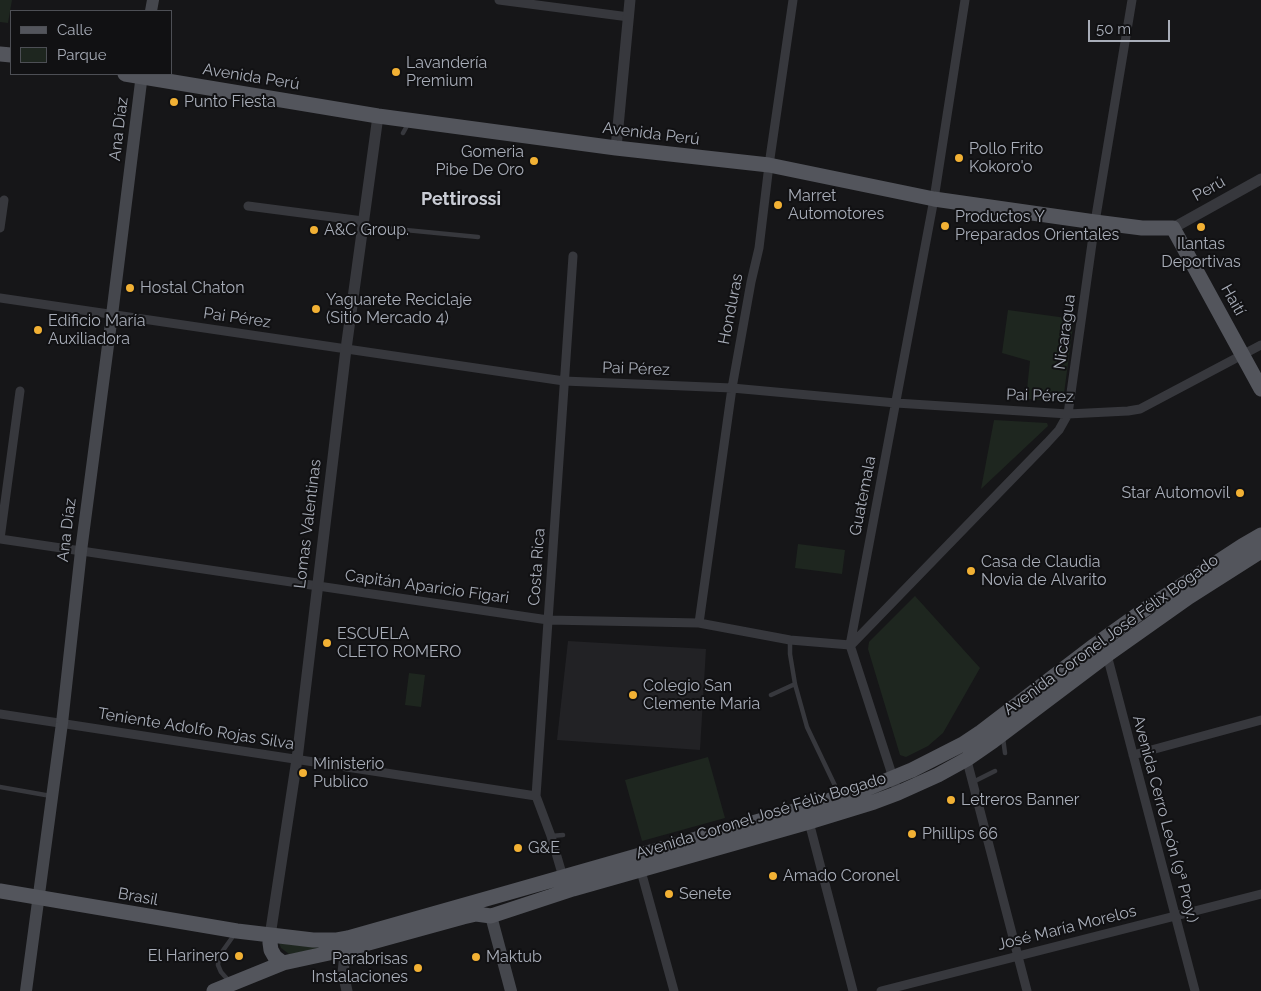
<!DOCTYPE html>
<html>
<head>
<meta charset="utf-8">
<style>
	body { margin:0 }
	#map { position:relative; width:1261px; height:991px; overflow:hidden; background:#161618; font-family:Raleway,sans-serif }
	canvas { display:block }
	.legend { position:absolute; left:10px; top:10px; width:162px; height:65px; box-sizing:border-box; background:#111113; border:1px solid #4d4f55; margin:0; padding:6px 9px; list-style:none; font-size:15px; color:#a8adb8 }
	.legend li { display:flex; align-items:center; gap:10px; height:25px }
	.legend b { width:25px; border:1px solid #4d4f55 }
	.scale { position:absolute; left:1088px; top:20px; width:82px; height:22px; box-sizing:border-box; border:2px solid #a8adb8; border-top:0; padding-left:6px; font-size:15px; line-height:18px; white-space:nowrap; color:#a8adb8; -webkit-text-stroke:4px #111113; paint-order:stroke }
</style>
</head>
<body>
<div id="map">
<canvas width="1261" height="991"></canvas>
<ul class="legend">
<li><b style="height:6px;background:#53555c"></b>Calle</li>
<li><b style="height:14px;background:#1e261f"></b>Parque</li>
</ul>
<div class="scale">50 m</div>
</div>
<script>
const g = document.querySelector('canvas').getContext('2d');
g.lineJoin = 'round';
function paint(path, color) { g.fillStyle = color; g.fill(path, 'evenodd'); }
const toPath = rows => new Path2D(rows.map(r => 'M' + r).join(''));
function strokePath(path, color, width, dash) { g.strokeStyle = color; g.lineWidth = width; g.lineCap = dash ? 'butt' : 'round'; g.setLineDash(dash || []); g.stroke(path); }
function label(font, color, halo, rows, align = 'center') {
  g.font = font + ' Raleway,sans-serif'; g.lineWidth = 4; g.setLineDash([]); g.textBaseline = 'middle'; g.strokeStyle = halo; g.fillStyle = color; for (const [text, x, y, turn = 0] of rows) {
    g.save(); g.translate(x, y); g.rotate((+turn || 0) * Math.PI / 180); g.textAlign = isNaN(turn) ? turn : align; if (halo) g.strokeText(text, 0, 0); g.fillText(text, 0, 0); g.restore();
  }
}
paint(toPath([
	[568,641,706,649,700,750,557,740]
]), '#222225');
paint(toPath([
	[0,0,12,0,8,23,0,22],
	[1008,310,1074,319,1063,401,1026,399,1030,361,1002,353],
	[994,420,1047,423,1048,426,981,489],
	[798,544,845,550,842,574,795,568],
	[915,596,980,668,943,733,928,746,906,757,900,755,868,649,869,642],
	[409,673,425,675,421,707,405,705],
	[708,757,725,818,642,841,625,780],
	[279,943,323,948,323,950,289,954,281,948]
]), '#1e261f');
strokePath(toPath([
	[403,133,408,124],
	[364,226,478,237],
	[790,640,790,654,795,684,807,727,839,794],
	[771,695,795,684],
	[1003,738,1005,753],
	[973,782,995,771],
	[0,787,51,796],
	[551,836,563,835],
	[229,981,221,972,218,965,219,956,234,935]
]), '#37383d', 4.5);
strokePath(toPath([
	[499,0,629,17],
	[248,206,363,221],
	[0,228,4,200],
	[0,298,564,381,732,388,896,403,1068,414,1128,411,1140,409,1261,345],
	[0,539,548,620,699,623,790,640,850,645],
	[0,539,20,391],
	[699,623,732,388,751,282,759,248,769,165,793,0],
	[851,645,1047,443,1059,430,1068,414,1095,222,1132,0],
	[1107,655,1195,991],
	[0,714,536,796],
	[1133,755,1261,720],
	[966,757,1027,991],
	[898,793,850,645,934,199,965,0],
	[809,822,853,991],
	[641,871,674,991],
	[563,877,551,836,536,796,573,256],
	[881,991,1261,894]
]), '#37383d', 9);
strokePath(toPath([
	[616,148,630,0],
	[1173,228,1261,179],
	[270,936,297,759,346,349,378,116],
	[347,991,343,973,344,963,349,954,360,949]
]), '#37383d', 11);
strokePath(toPath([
	[151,11,153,0],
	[491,916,511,991],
	[26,991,62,723,81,551,112,315,142,74]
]), '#45474d', 12);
strokePath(toPath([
	[0,54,11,55],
	[125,74,378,116,616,148,769,165,934,199,1095,222,1142,228,1173,228,1261,389],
	[0,891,237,931,313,940,337,940,348,938,507,893,805,808,866,789,912,770,963,744,981,732,1095,645,1144,610,1242,546,1261,535],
	[270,936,270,943,271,950,275,957,283,963],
	[214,991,283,963,343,950,463,917,476,914,491,916,573,889,809,822,874,802,898,793,938,775,967,759,993,741,1107,655,1189,597,1261,551]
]), '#53555c', 15);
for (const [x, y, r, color] of [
	[396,72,5,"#f2b134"],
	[174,102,5,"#f2b134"],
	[959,158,5,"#f2b134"],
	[534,161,5,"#f2b134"],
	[778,205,5,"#f2b134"],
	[945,226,5,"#f2b134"],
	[1201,227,5,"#f2b134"],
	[314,230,5,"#f2b134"],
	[130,288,5,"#f2b134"],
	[316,309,5,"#f2b134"],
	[38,330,5,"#f2b134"],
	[1240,493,5,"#f2b134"],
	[971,571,5,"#f2b134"],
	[327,643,5,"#f2b134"],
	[633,695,5,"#f2b134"],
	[303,773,5,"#f2b134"],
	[951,800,5,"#f2b134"],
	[912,834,5,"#f2b134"],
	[518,848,5,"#f2b134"],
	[773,876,5,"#f2b134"],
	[669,894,5,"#f2b134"],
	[239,956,5,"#f2b134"],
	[476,957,5,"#f2b134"],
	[418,968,5,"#f2b134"]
]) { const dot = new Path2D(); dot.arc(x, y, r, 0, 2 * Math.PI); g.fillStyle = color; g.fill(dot); strokePath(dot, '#111113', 2); }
label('16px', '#a8adb8', '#111113', [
	["Lavandería",406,63],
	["Premium",406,81],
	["Punto Fiesta",184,102],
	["Pollo Frito",969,149],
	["Kokoro'o",969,167],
	["Gomeria",524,152,"right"],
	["Pibe De Oro",524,170,"right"],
	["Marret",788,196],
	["Automotores",788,214],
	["Productos Y",955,217],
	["Preparados Orientales",955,235],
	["A&C Group.",324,230],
	["Ilantas",1201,244,"center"],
	["Deportivas",1201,262,"center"],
	["Hostal Chaton",140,288],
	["Yaguarete Reciclaje",326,300],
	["(Sitio Mercado 4)",326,318],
	["Edificio María",48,321],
	["Auxiliadora",48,339],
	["Star Automovil",1230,493,"right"],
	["Casa de Claudia",981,562],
	["Novia de Alvarito",981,580],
	["ESCUELA",337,634],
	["CLETO ROMERO",337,652],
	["Colegio San",643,686],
	["Clemente Maria",643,704],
	["Ministerio",313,764],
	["Publico",313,782],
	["Letreros Banner",961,800],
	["Phillips 66",922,834],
	["G&E",528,848],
	["Amado Coronel",783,876],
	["Senete",679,894],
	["El Harinero",229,956,"right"],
	["Maktub",486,957],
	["Parabrisas",408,959,"right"],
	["Instalaciones",408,977,"right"]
], 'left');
label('16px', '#a8adb8', '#111113', [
	["Avenida Perú",251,77,9],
	["Ana Díaz",119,129,-83],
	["Avenida Perú",651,134,7],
	["Perú",1209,189,-29],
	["Haití",1233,300,61],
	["Honduras",731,309,-79],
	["Pai Pérez",237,318,8],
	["Nicaragua",1065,332,-82],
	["Pai Pérez",636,369,2],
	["Pai Pérez",1040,396,2],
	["Guatemala",863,496,-79],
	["Lomas Valentinas",308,524,-83],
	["Ana Díaz",67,530,-83],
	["Costa Rica",537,567,-86],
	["Capitán Aparicio Figari",427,587,8],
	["Avenida Coronel José Félix Bogado",1111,635,-36],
	["Teniente Adolfo Rojas Silva",196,729,9],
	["Avenida Coronel José Félix Bogado",761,816,-17],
	["Avenida Cerro León (9ª Proy.)",1165,819,75],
	["Brasil",138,897,10],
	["José María Morelos",1067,928,-14]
]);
label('bold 18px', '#c9ccd4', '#111113', [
	["Pettirossi",461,200]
]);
</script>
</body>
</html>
